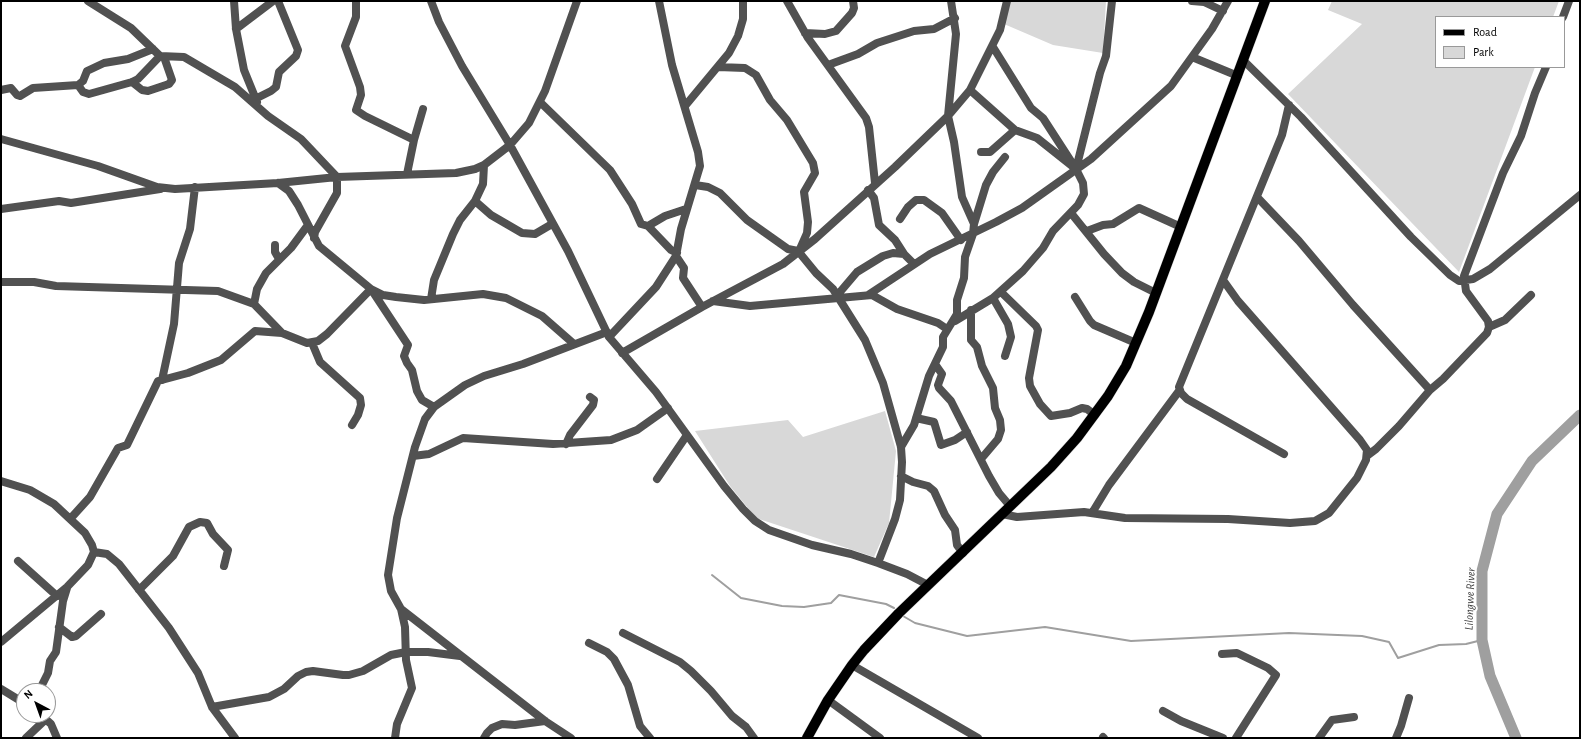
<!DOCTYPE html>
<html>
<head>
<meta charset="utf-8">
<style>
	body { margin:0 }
	#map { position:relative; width:1581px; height:739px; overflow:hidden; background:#fff; font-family:"Alegreya Sans",sans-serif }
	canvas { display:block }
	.frame { position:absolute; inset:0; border:2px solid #000; pointer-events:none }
	.legend { position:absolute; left:1435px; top:16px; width:130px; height:52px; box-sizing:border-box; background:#fff; border:1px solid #999; margin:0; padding:5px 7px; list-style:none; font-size:12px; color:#000 }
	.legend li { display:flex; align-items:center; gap:8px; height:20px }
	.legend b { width:20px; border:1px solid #999 }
	.north { position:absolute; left:16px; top:683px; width:40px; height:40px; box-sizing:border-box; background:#fff; border:1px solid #999; border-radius:50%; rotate:319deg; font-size:11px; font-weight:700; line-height:16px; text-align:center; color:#000 }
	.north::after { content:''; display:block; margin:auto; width:14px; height:18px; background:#000; clip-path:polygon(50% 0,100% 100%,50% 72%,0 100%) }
</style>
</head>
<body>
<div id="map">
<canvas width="1581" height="739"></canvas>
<div class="frame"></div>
<ul class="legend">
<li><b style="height:5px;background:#000"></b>Road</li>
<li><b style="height:11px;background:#d8d8d8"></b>Park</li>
</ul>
<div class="north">N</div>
</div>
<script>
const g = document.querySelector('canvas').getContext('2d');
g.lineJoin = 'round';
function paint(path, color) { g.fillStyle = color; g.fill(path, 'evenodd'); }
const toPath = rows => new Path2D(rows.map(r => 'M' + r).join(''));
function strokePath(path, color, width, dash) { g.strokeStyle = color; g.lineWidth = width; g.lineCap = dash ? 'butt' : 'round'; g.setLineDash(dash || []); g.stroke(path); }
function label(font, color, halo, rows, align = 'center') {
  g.font = font + ' "Alegreya Sans",sans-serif'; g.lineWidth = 4; g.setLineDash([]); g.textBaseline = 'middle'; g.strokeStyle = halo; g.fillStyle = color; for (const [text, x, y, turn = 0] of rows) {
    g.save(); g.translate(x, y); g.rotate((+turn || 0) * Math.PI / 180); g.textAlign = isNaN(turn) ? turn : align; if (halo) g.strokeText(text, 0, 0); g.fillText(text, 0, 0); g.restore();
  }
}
paint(toPath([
	[1010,1,1106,1,1103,53,1053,45,1004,24],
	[1332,1,1559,1,1553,17,1436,17,1436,67,1535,67,1459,272,1288,94,1362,24,1328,10],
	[885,411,896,451,889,523,874,557,756,518,730,486,695,431,788,420,803,437]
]), '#d8d8d8');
strokePath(toPath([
	[712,575,741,598,782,606,804,607,831,603,839,595,886,604,894,608],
	[903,616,915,623,967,636,1045,627,1131,641,1289,633,1362,636,1389,642,1398,658,1439,645,1466,644,1482,640]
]), '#9f9f9f', 2);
strokePath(toPath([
	[1516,738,1490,676,1482,640,1482,571,1497,514,1532,461,1580,415]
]), '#9f9f9f', 11);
const major = toPath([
	[807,738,828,700,852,665,864,650,899,613,1051,467,1077,438,1108,396,1126,366,1149,312,1265,1]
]);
strokePath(major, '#dbdbdb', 11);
strokePath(toPath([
	[88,1,131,28,160,56,184,57,235,87,268,116,301,139,337,177,337,193,315,232,314,238],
	[234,1,236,29,244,70,257,102],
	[356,1,356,17,345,46,360,87,361,95,356,110,365,116,414,140],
	[431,1,439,22,462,66,510,145,568,251,609,337,656,392,724,486,743,509,755,521,769,530,812,545,851,554,878,563,907,574,928,585],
	[787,1,808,38,866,118,869,127,875,183],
	[1192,1,1204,2,1223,11],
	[1563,17,1569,1],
	[236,29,273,1],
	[805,33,825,34,836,31,852,13,854,8,853,1],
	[1192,57,1238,76],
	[1243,60,1301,117,1411,237,1450,275,1459,281,1473,279,1490,269,1580,195],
	[828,65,858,54,877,43,914,31,934,29,955,18],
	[718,67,745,68,756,75,770,100,787,120,813,163,815,173,804,192,808,222,807,233,799,251],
	[132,82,142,90,148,91,169,84,172,80,164,57],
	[78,85,83,92,89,94,132,82,138,79,160,56],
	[1,90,11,88,17,95,20,96,33,88,78,85,83,81,87,71,104,63,128,59,153,49],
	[970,90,1015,130,1037,138,1076,169,1100,73,1106,56,1112,1],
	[255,99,271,91,276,87,279,72,296,56,298,50,278,1],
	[540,102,610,170,632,204,641,224,648,226,665,216,686,209],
	[685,106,729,53,738,36,743,19,743,1],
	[1,139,98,166,157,187,175,189,278,183,337,177,456,173,475,169,484,165,510,145,529,123,545,91,577,1],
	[981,152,990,152,1015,130],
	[407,174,414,140,423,109],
	[278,183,289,191,298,205,319,246,371,289,383,295,396,297,424,300,483,294,506,298,542,316,574,344],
	[695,185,708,187,720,193,747,220,788,249,798,251,816,273,833,289,865,340,883,383,901,447,902,462,900,500,895,519,878,563],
	[868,190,874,198,879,225,895,240,904,254],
	[1257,197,1299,241,1353,305,1430,390],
	[475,201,491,215,522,233,535,234,552,224],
	[1,209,59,201,71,203,160,189],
	[1071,213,1104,254,1122,273,1134,282,1156,293],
	[900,219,908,207,916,200,924,200,942,213,961,240],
	[974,224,986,185,993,172,1005,157],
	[648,226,671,250,677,253],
	[1087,231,1103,225,1113,224,1139,208,1181,227],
	[275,245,275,252,279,259],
	[676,256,684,268,683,278,702,307],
	[1,282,34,282,56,286,218,291,254,304,282,333],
	[1001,292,1036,326,1038,330,1029,378,1030,386,1040,404,1051,416,1070,413,1082,408,1087,409,1095,415],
	[868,295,930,254,996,222,1022,208,1091,159,1171,86,1212,29,1228,1],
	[1075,297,1090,321,1094,325,1136,343],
	[838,298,840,292,857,272,883,256,893,253,904,254,914,264],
	[993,298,1008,324,1011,337,1005,356],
	[431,299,434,280,453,234,460,220,475,201,483,184,484,165],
	[713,301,750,306,872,295,897,309,938,323,947,329],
	[254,304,257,289,266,273,291,248,308,225],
	[971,310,971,340,977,347,982,366,993,388,995,408,1000,420,1001,430,998,439,981,459],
	[955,321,993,298,1023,271,1043,248,1053,231,1078,205,1084,194,1083,183,1076,169,1043,118,1031,108,993,47],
	[1489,327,1505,320,1531,295],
	[609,337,656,287,676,256,681,229,700,166,698,152,672,65,659,1],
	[312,343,320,362,360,398,361,405,358,415,352,425],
	[622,353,702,307,783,264,815,239,895,167,948,116,970,90,1000,30,1007,1],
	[935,364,942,374,938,385,939,388,951,401,989,476,999,493,1010,506],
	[162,380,174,324,179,263,190,229,195,187],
	[916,418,934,422,941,445,955,440,967,432],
	[566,444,570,435,593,405,594,400,590,397],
	[901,447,914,425,929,376,943,347,943,337,957,314,957,300,964,278,965,257,973,234,974,224,962,197,954,142,948,116,956,34,951,1],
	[1284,454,1187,399,1181,393,1179,387,1282,135,1289,105],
	[1368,455,1376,449,1399,426,1430,390,1443,379,1487,333,1489,327,1488,321,1466,291,1464,276,1503,173,1521,136,1535,93,1546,67],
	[413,456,429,454,463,438,553,444,611,440,637,430,668,408],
	[901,476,913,482,928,486,934,491,945,515,955,530,957,545,963,553],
	[657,479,687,435],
	[1,481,30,490,54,504,85,533,92,545,94,552,88,565,67,587,1,642],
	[1092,513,1109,485,1179,391],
	[1002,514,1017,517,1084,512,1125,518,1228,519,1290,523,1315,521,1329,513,1357,478,1366,460,1367,450,1360,440,1238,301,1223,280],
	[71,518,90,497,118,448,127,445,158,381,188,373,221,360,255,331,282,333,307,343,318,341,327,334,371,289,408,345,404,356,407,363,412,370,417,391,422,400,434,407],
	[94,552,107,554,119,564,169,628,198,673,212,707,235,738],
	[18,561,57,596],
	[139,590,173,556,189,527,200,522,207,523,213,534,228,550,224,566],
	[59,627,72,637,76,636,101,614],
	[623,633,680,662,691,671,711,691,732,716,746,727,754,738],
	[589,643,607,652,614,659,628,685,640,726,650,738],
	[1222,654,1237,653,1268,668,1276,675,1236,738],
	[852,665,978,738],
	[1,689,24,703],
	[39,691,48,673,50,661,56,652,63,601,67,588],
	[828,700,880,738],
	[212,707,269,697,284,689,298,676,306,672,313,671,343,675,349,675,363,671,391,655,406,652,428,652,460,656],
	[1163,711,1181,721,1223,738],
	[41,715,51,724,57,738],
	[1103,737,1104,738],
	[26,738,46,719],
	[395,738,397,724,412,688,406,660,405,627,401,609],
	[484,738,487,733,492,728,502,724,515,725,545,721],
	[571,738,545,721,401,609,391,591,388,575,397,518,415,447,425,419,434,407,465,385,484,376,523,364,607,332],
	[1319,738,1332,720,1354,717],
	[1396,738,1401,726,1409,698]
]), '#515151', 8);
strokePath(major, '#000', 10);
label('italic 12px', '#404040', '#fff', [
	["Lilongwe River",1470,599,-88]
]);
</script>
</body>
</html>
